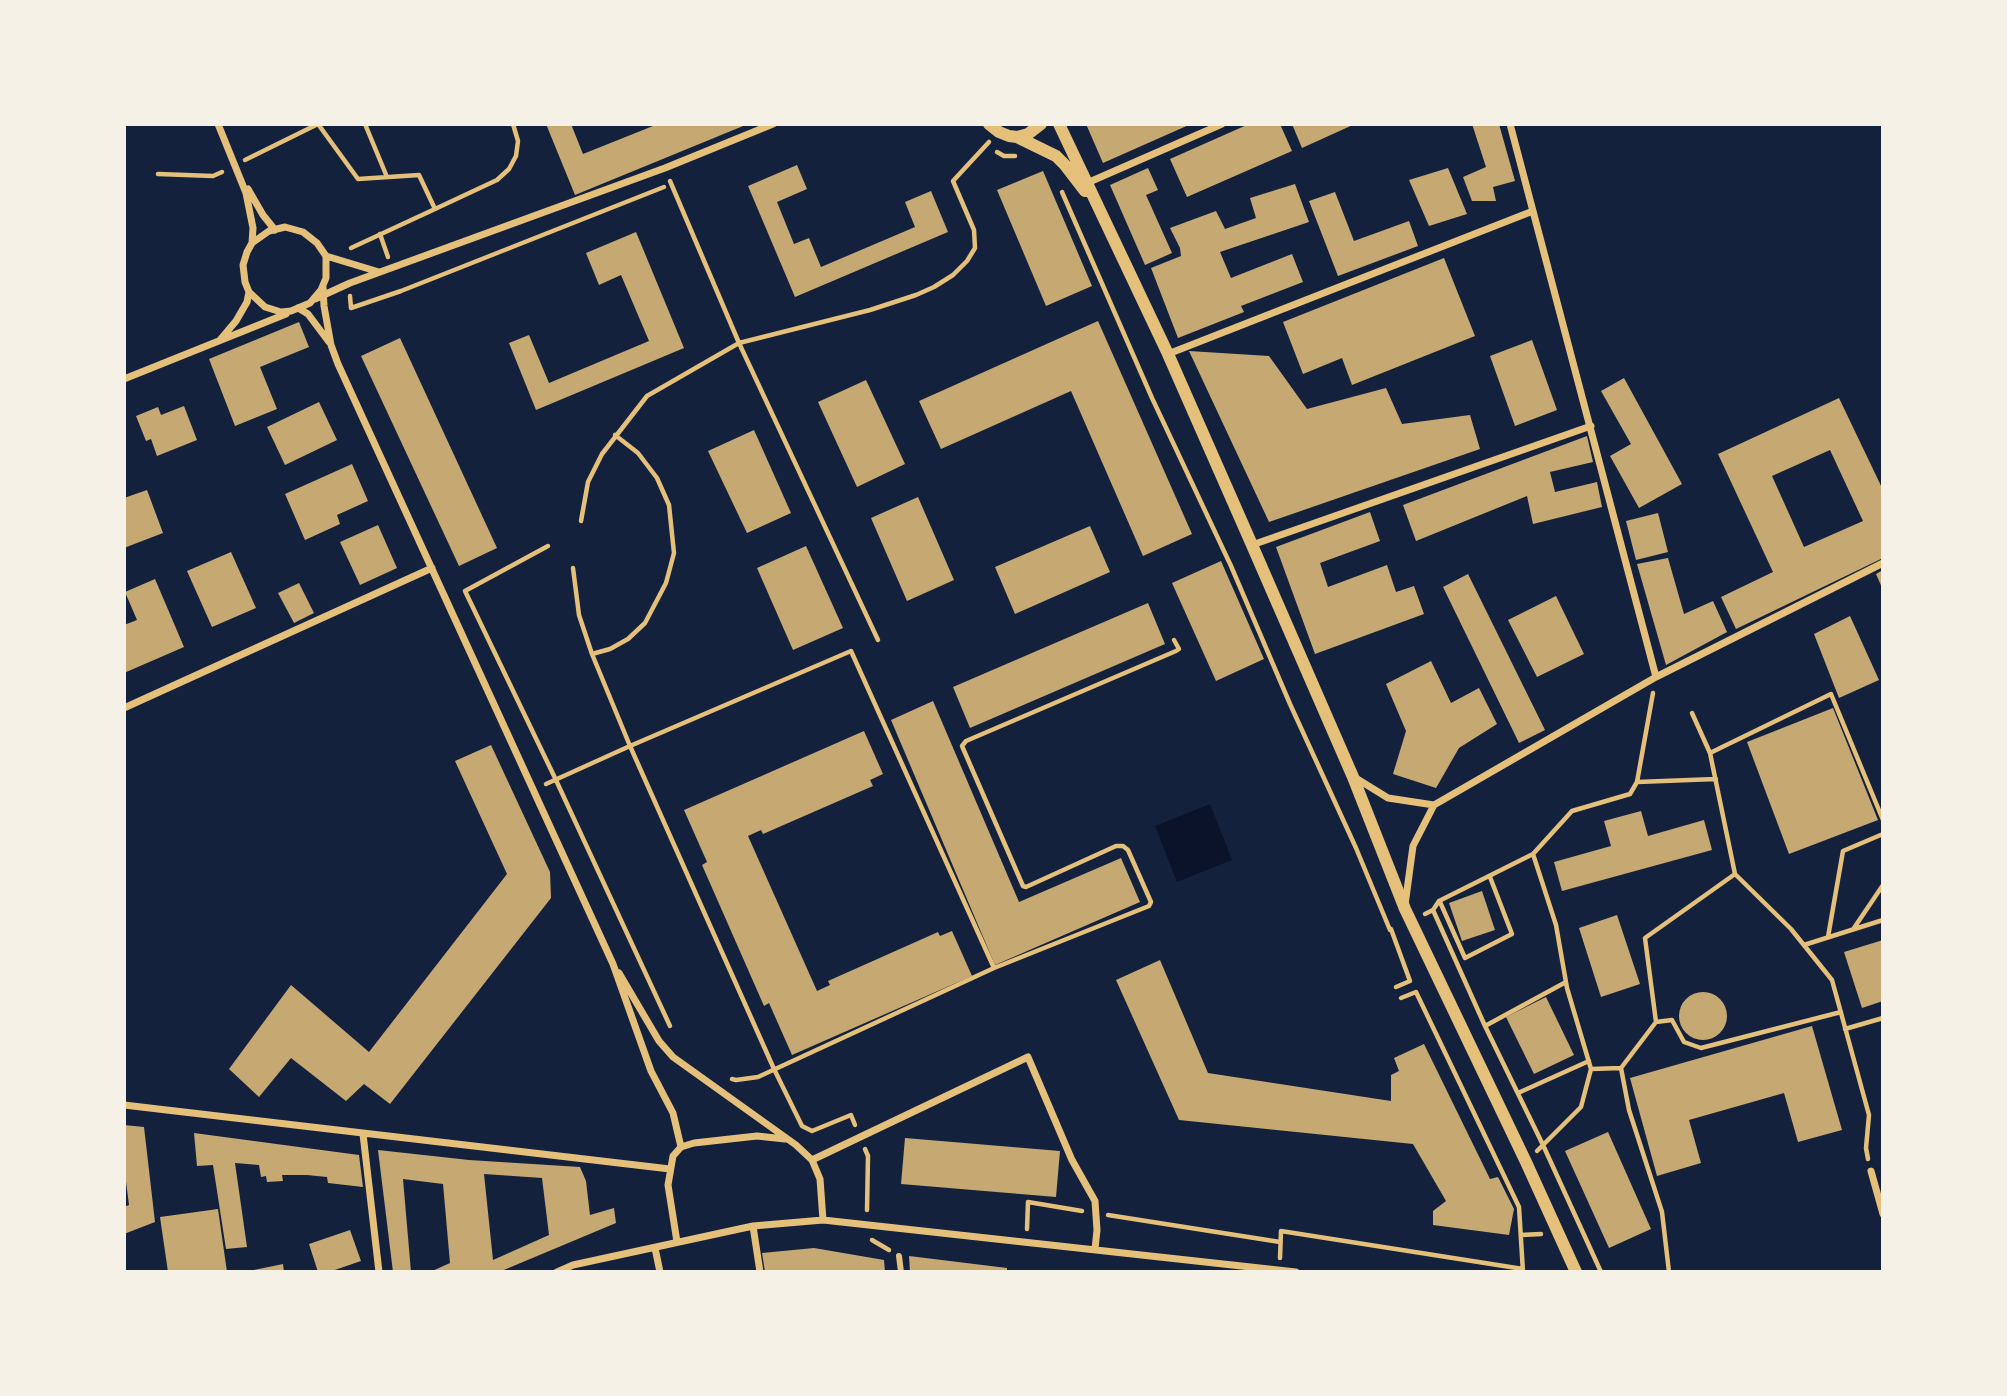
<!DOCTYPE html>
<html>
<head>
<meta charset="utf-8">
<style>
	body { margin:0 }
	#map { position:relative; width:2007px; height:1396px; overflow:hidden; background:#14213d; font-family:Spectral,serif }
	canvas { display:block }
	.frame { position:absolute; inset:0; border:126px solid #f6f1e7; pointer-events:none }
</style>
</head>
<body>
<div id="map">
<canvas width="2007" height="1396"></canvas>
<div class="frame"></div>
</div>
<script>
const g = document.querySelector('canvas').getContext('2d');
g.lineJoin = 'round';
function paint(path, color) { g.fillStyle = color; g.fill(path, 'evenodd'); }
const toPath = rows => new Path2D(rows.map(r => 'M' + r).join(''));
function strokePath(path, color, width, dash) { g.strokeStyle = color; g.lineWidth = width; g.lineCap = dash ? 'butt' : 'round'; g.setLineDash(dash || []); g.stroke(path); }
paint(toPath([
	[1210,804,1232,860,1177,882,1155,826]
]), '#0b132b');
paint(toPath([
	[546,124,571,124,583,154,658,124,748,124,575,195],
	[1086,124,1191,124,1103,163],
	[1249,124,1280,124,1292,151,1187,197,1170,159],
	[1292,124,1355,124,1302,148],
	[1472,124,1499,124,1515,181,1493,187,1496,201,1472,201,1463,177,1486,167],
	[797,165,807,189,777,202,794,244,809,238,821,267,915,227,905,202,931,191,948,232,795,297,748,186],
	[1148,168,1158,190,1146,195,1172,253,1145,265,1110,185],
	[1448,168,1467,214,1429,226,1409,180],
	[1043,171,1092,286,1046,306,997,190],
	[1295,184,1309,222,1220,252,1231,278,1292,254,1303,282,1241,306,1244,312,1178,338,1151,268,1181,256,1180,248,1170,228,1216,211,1225,229,1256,218,1250,198],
	[1335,192,1354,241,1409,221,1418,246,1338,276,1309,201],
	[636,232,684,348,536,410,509,343,529,335,549,383,649,341,621,275,599,285,586,253],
	[1444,258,1475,336,1352,385,1342,358,1303,374,1283,322],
	[1098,321,1192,534,1143,556,1071,391,941,449,919,401],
	[299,322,309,347,260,367,277,409,235,426,209,359],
	[400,338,497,548,459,566,361,356],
	[1532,340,1557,410,1515,426,1490,356],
	[1189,351,1269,356,1307,409,1386,388,1402,424,1470,415,1480,449,1269,522],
	[1624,378,1682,484,1639,508,1610,456,1631,444,1601,391],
	[866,380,905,464,857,487,818,402],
	[1839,398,1883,490,1883,558,1736,629,1721,597,1773,572,1718,454],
	[1830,450,1863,521,1804,547,1772,476],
	[319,402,337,440,285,465,267,427],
	[184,406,197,440,157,456,151,439,146,441,136,416,158,407,161,415],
	[754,430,791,513,747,533,708,451],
	[1587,436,1593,462,1550,472,1555,492,1597,482,1602,507,1533,524,1527,496,1416,541,1403,505],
	[352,464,368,501,337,515,340,524,305,540,285,494],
	[147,490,163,533,124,548,124,498],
	[918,497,954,580,907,601,871,518],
	[1370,512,1380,541,1320,563,1328,587,1387,565,1396,592,1414,586,1424,614,1315,654,1276,547],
	[1658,513,1668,552,1636,560,1626,521],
	[378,525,397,568,360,585,340,542],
	[1090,526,1110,572,1015,614,995,567],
	[806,546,843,628,793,650,757,568],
	[231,552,256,608,212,627,187,571],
	[1668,558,1684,614,1713,601,1727,632,1666,665,1637,564],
	[1221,561,1264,659,1216,681,1172,583],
	[1883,570,1883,590,1876,574],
	[1468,574,1545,730,1519,743,1443,587],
	[155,579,184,647,124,673,124,625,137,620,125,592],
	[299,583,314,613,294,623,278,593],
	[1556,596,1584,654,1537,677,1508,620],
	[1148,603,1165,644,970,728,953,687],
	[1850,616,1879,680,1839,698,1814,634],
	[1431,661,1451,703,1479,688,1497,724,1459,748,1436,788,1393,774,1406,731,1386,684],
	[933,701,1019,902,1121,858,1140,902,995,965,891,720],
	[1833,708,1878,820,1789,854,1747,742],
	[864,731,883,774,870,780,873,786,763,834,761,830,748,836,817,991,830,985,828,981,938,932,940,936,952,931,972,976,792,1055,769,1003,764,1006,702,865,707,862,684,810],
	[491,745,550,872,551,898,390,1104,364,1084,346,1101,291,1058,259,1097,229,1069,291,985,369,1052,507,874,455,761],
	[1641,811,1648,836,1704,820,1712,850,1562,891,1554,862,1611,846,1604,821],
	[1482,891,1495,930,1462,941,1449,903],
	[1617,915,1640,984,1601,997,1579,928],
	[1883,940,1883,1001,1862,1008,1844,952],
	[1160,960,1208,1073,1391,1101,1391,1075,1399,1071,1394,1058,1424,1044,1490,1179,1498,1177,1514,1209,1509,1235,1433,1225,1433,1211,1446,1201,1413,1144,1179,1120,1116,980],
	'1679 1016a24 24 0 1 1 48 0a24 24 0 1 1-48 0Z',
	[1546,997,1574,1055,1534,1074,1506,1017],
	[1812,1026,1842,1130,1798,1142,1784,1093,1689,1120,1701,1163,1657,1176,1630,1078],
	[124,1125,144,1127,155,1222,124,1234,124,1207,129,1205,124,1166],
	[1608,1132,1651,1229,1609,1248,1565,1151],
	[194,1133,359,1155,363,1187,328,1183,327,1177,307,1175,282,1175,283,1181,267,1182,266,1176,261,1177,259,1165,235,1163,247,1247,226,1249,213,1165,197,1166],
	[905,1138,1060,1151,1056,1197,901,1184],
	[378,1150,469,1160,580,1167,586,1181,590,1215,614,1208,616,1223,499,1272,430,1272,450,1263,443,1184,403,1179,411,1272,393,1272],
	[484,1174,542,1178,549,1235,493,1260],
	[218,1209,227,1272,168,1272,160,1217],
	[350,1230,361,1261,329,1272,318,1272,309,1244],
	[814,1248,884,1260,885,1272,765,1272,762,1253],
	[909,1256,1007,1268,1007,1272,910,1272],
	[283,1264,284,1272,249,1272,249,1271]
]), '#c6a872');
strokePath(toPath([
	[365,124,387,177],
	[997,152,1004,156,1015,156],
	[245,160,318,124,358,179,419,175,435,209,497,180,509,169,516,156,518,141,513,124],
	[158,174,213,176,222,172],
	[670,181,739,343,878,640],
	[1062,192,1152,398,1231,566,1290,704,1356,848,1390,930],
	[380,234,388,257],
	[351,248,435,209],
	[350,296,351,308,401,291,664,187],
	[581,521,588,482,602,454,647,396,739,343,870,310,916,295,934,287,953,275,967,261,975,248,974,230,953,181,989,142],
	[573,568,579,615,592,654,630,746,774,1069,802,1126,812,1131,851,1115,855,1125],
	[465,591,555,778,670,1026],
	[465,591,548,546],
	[592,654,610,649,628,639,645,623,666,583,674,553,669,505,657,478,638,453,615,435],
	[1692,713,1710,753,1735,874,1791,929,1832,980,1869,1115,1866,1148,1868,1159],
	[1710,753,1831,694,1883,820],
	[1637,782,1716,779],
	[546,784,630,746,851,651,994,968],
	[1440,902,1465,958,1512,934,1490,877],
	[1433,910,1485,1026,1543,1145,1601,1272],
	[1425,914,1433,910,1439,901,1533,854],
	[1854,928,1883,885],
	[1391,929,1410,981,1396,987],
	[1828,937,1843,851,1883,834],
	[1804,945,1883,920],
	[1401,998,1416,992,1519,1207,1523,1272],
	[1656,1022,1672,1020,1684,1042,1701,1048,1841,1012],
	[1485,1026,1566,982],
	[1845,1029,1883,1018],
	[1621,1068,1629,1110,1662,1212,1669,1272],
	[1591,1069,1621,1068,1656,1022,1645,938,1735,874],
	[732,1079,736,1080,758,1077,994,968,1149,906,1151,902,1128,850,1123,846,1116,846,1026,887,1023,886,962,746,966,741,1176,651,1179,649,1174,640],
	[1518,1093,1589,1061],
	[865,1149,868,1156,867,1210],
	[1537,1151,1581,1107,1591,1069,1567,988,1556,925,1533,854,1572,811,1630,794,1637,782,1653,693],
	[1108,1215,1280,1242],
	[1027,1229,1028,1202,1082,1211],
	[1521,1235,1541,1234],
	[872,1240,889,1250],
	[1280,1258,1281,1231,1523,1269]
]), '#e5c07b', 4.5);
strokePath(toPath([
	[899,1256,901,1272]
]), '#e5c07b', 6);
strokePath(toPath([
	[218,124,246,193,253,228,252,243],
	[1510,124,1656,677],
	[1087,183,1222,124],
	[248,189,263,215,275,230],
	[285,227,303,232,317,243,326,256,326,278,321,290,310,303,291,311,281,312,265,307,249,292,245,282,243,265,247,252,252,243,269,231,285,227],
	[326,256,379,272],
	[323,287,324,306,331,345,338,364,613,964,651,1071,673,1113,681,1147],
	[315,299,350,283,665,168,773,124],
	[298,308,308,314,329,342],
	[220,340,236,321,247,302,249,292],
	[1168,354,1533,211],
	[124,379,286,314],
	[1252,545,1591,426],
	[124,708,432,568],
	[1354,777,1388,798,1434,805],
	[1405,905,1413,846,1434,805,1656,677,1883,563],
	[619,973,659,1041,673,1057,796,1145,812,1160,820,1179,823,1220],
	[124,1105,670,1169],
	[363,1134,379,1272],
	[681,1147,694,1143,757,1136,785,1139],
	[812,1160,1028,1057,1072,1160,1095,1201,1097,1230,1095,1249],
	[1871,1171,1883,1214],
	[753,1226,760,1272],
	[677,1242,668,1185,673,1156,681,1147],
	[655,1248,660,1272],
	[557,1272,573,1265,753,1226,823,1220,1296,1272]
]), '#e5c07b', 7);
strokePath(toPath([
	[989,124,999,132,1009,136,1017,137,1056,156,1065,165,1085,191],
	[1059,124,1168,354,1252,545,1353,777,1405,909,1526,1162,1576,1272],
	[1017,137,1028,134,1041,124]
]), '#e5c07b', 12);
</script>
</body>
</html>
